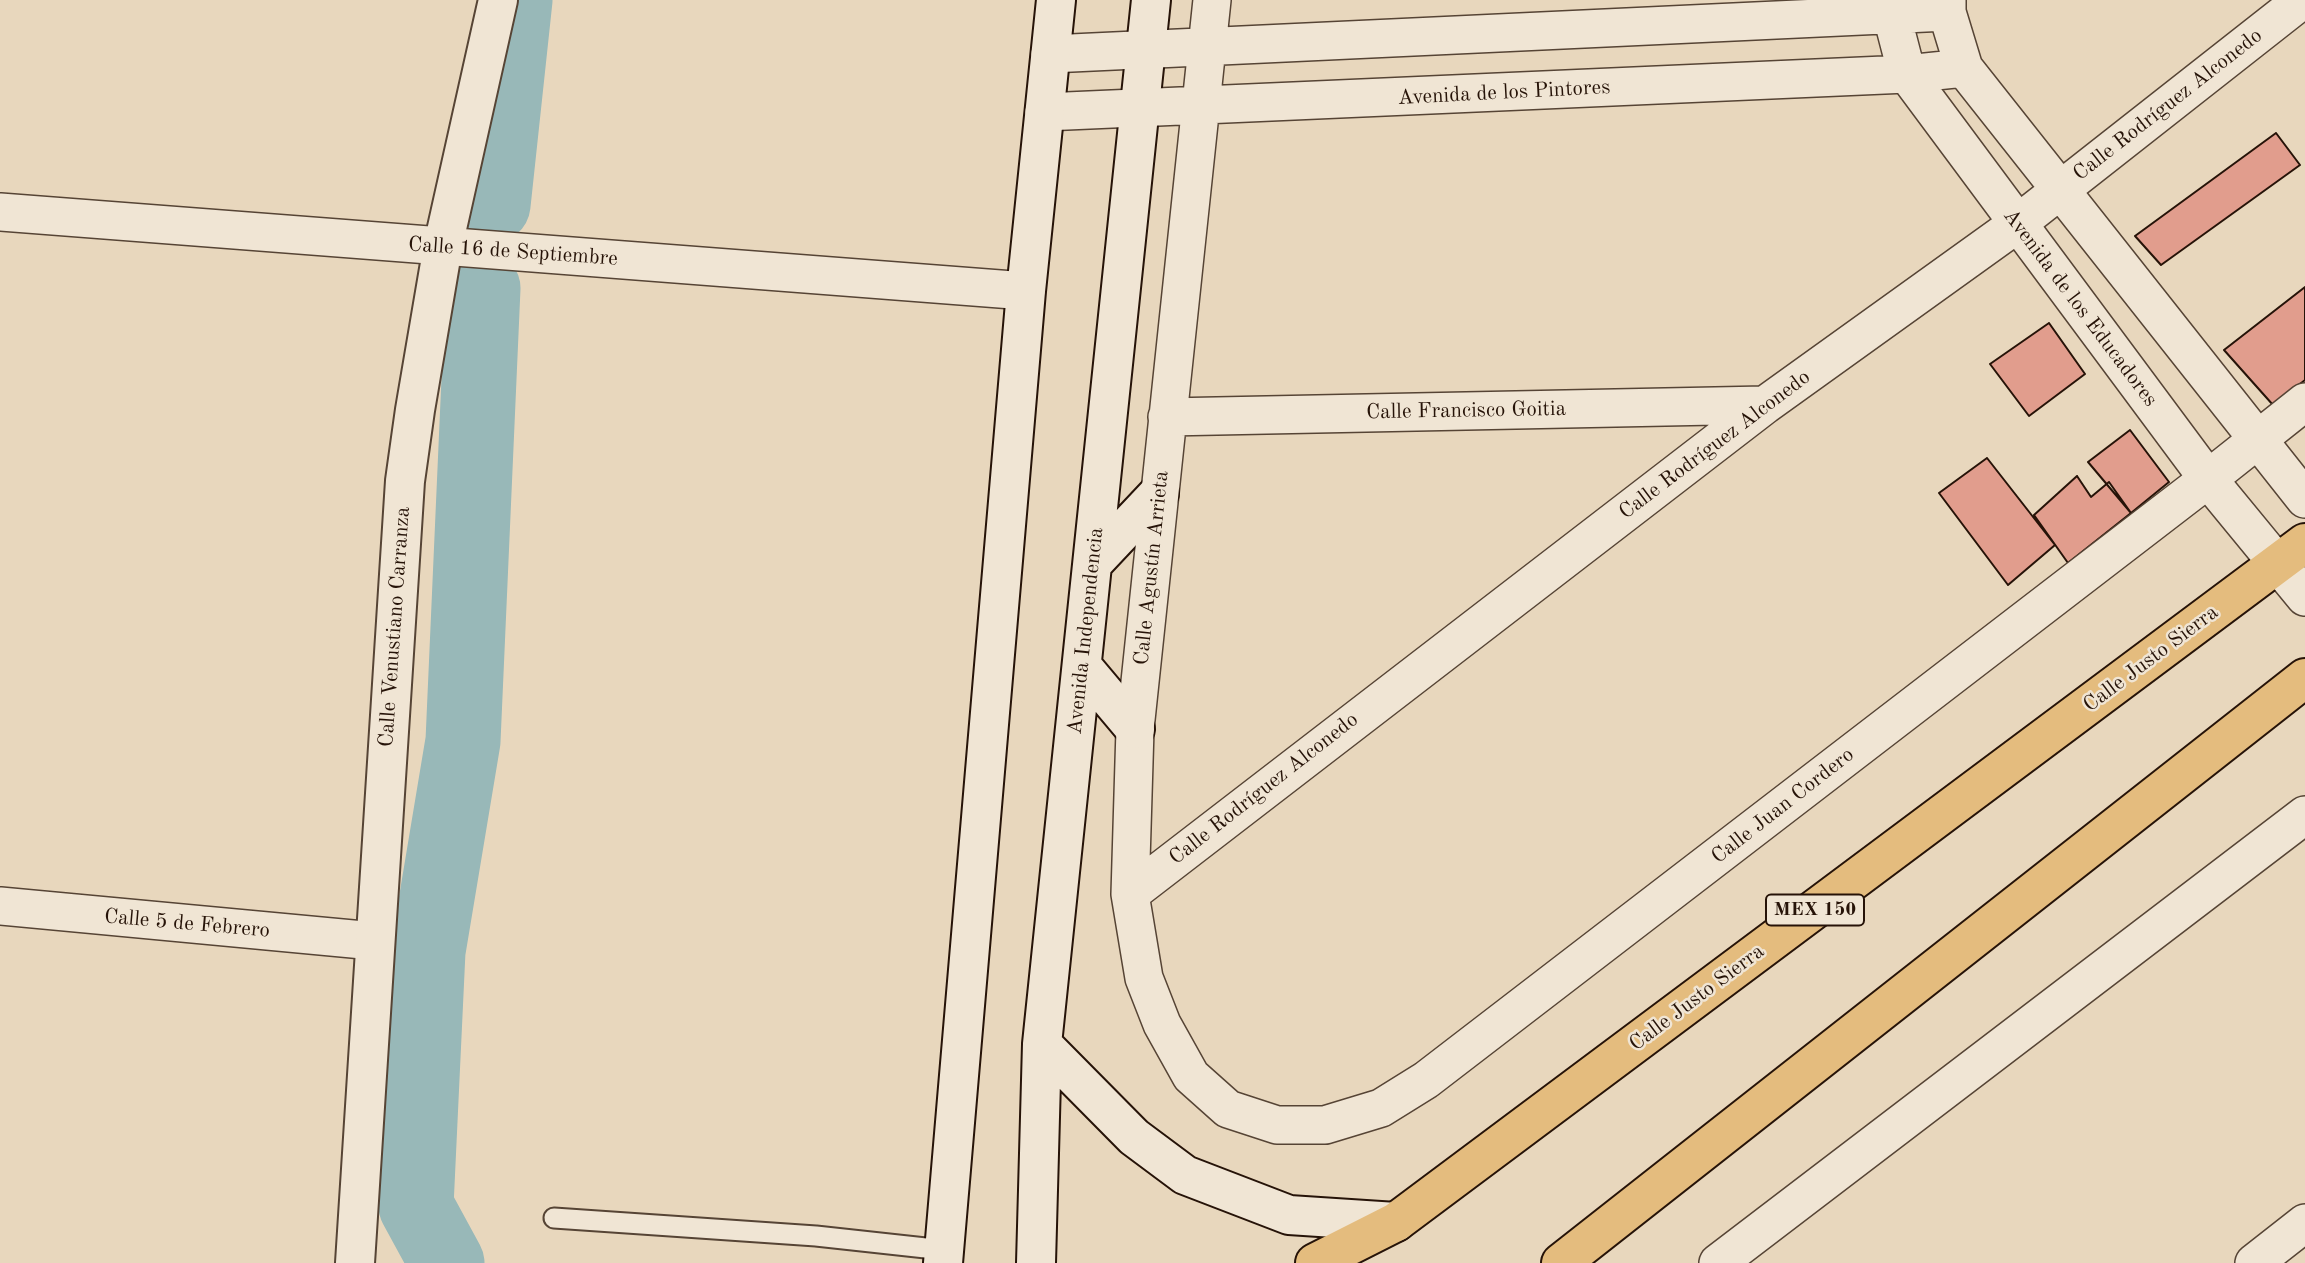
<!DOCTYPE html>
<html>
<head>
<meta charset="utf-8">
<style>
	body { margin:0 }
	canvas { display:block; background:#e8d7bd }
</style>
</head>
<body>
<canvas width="2305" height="1263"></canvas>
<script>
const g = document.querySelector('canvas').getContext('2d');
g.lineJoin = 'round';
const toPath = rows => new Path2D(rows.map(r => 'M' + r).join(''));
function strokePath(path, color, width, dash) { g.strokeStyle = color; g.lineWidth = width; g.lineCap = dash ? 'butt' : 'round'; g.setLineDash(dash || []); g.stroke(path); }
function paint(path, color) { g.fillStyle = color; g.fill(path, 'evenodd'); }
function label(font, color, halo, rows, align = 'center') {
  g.font = font + ' "Old Standard TT",serif'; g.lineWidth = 5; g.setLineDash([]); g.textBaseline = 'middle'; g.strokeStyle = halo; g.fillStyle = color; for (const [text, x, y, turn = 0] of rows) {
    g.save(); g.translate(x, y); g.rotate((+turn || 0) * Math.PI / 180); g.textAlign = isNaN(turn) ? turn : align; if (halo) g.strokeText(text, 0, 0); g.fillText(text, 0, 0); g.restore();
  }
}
strokePath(toPath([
	[493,205,515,0],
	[447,1263,416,1206,428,951,463,741,483,288]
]), '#98b8b8', 75);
const building = toPath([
	[2276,133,2300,165,2161,265,2135,236,2276,133],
	[2305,287,2305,380,2273,405,2224,350,2305,287],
	[2049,323,2085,374,2029,416,1990,364,2049,323],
	[2130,430,2169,482,2131,513,2088,462,2130,430],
	[1987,458,2055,545,2008,585,1939,493,1987,458],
	[2077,476,2091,497,2109,482,2131,513,2068,563,2034,515,2077,476]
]);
paint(building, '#e19d8d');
strokePath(building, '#261308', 2);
const service = toPath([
	[554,1218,816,1236,944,1250]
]);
const minor = toPath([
	[1212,0,1135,729,1130,894,1144,978,1162,1024,1191,1076,1228,1109,1277,1125,1325,1125,1381,1108,1426,1080,2208,479,2305,402],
	[1892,0,1892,16,1907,74,2208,479,2305,597],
	[1947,0,1947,12,1964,68,2305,499],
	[1050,54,1947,12],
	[1044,112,1907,74,1964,68],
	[0,212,1026,291],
	[1167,417,1765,405],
	[1130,894,1765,405,2017,224,2302,0],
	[0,906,374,941],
	[1718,1263,2305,815],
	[2254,1263,2305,1223]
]);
const tertiary = toPath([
	[355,1263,405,481,415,410,443,246,498,0]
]);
const secondary = toPath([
	[1094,562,1159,493],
	[1082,666,1135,729],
	[1042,1044,1134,1137,1185,1175,1289,1215,1396,1222],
	[943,1263,1026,291,1056,0],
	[1036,1263,1042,1044,1151,0]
]);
const primary = toPath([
	[1315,1263,1396,1222,2305,543],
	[1561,1263,2305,678]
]);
strokePath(service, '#564435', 23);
strokePath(minor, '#564435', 40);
strokePath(tertiary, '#564435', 42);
strokePath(secondary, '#261308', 42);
strokePath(primary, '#261308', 42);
strokePath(service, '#f0e5d4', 19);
strokePath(minor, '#f0e5d4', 37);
strokePath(tertiary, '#f0e5d4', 38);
strokePath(secondary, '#f0e5d4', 38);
strokePath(primary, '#e4bc7e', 38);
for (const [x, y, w] of [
	[1815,910,98]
]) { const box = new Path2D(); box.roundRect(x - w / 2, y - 15.5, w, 31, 5); g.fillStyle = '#f0e5d4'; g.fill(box); strokePath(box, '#261308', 2); }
label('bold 19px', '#261308', null, [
	["MEX 150",1815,910]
]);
label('21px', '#261308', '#f0e5d4', [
	["Avenida de los Pintores",1504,93,-3],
	["Calle Rodríguez Alconedo",2168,105,-38],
	["Calle 16 de Septiembre",513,252,4],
	["Avenida de los Educadores",2080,308,53],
	["Calle Francisco Goitia",1466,411,-1],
	["Calle Rodríguez Alconedo",1715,445,-37],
	["Calle Agustín Arrieta",1152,568,-84],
	["Calle Venustiano Carranza",395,627,-86],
	["Avenida Independencia",1086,631,-84],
	["Calle Justo Sierra",2151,659,-37],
	["Calle Rodríguez Alconedo",1264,789,-38],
	["Calle Juan Cordero",1783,806,-38],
	["Calle 5 de Febrero",187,924,5],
	["Calle Justo Sierra",1697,998,-37]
]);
</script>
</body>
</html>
